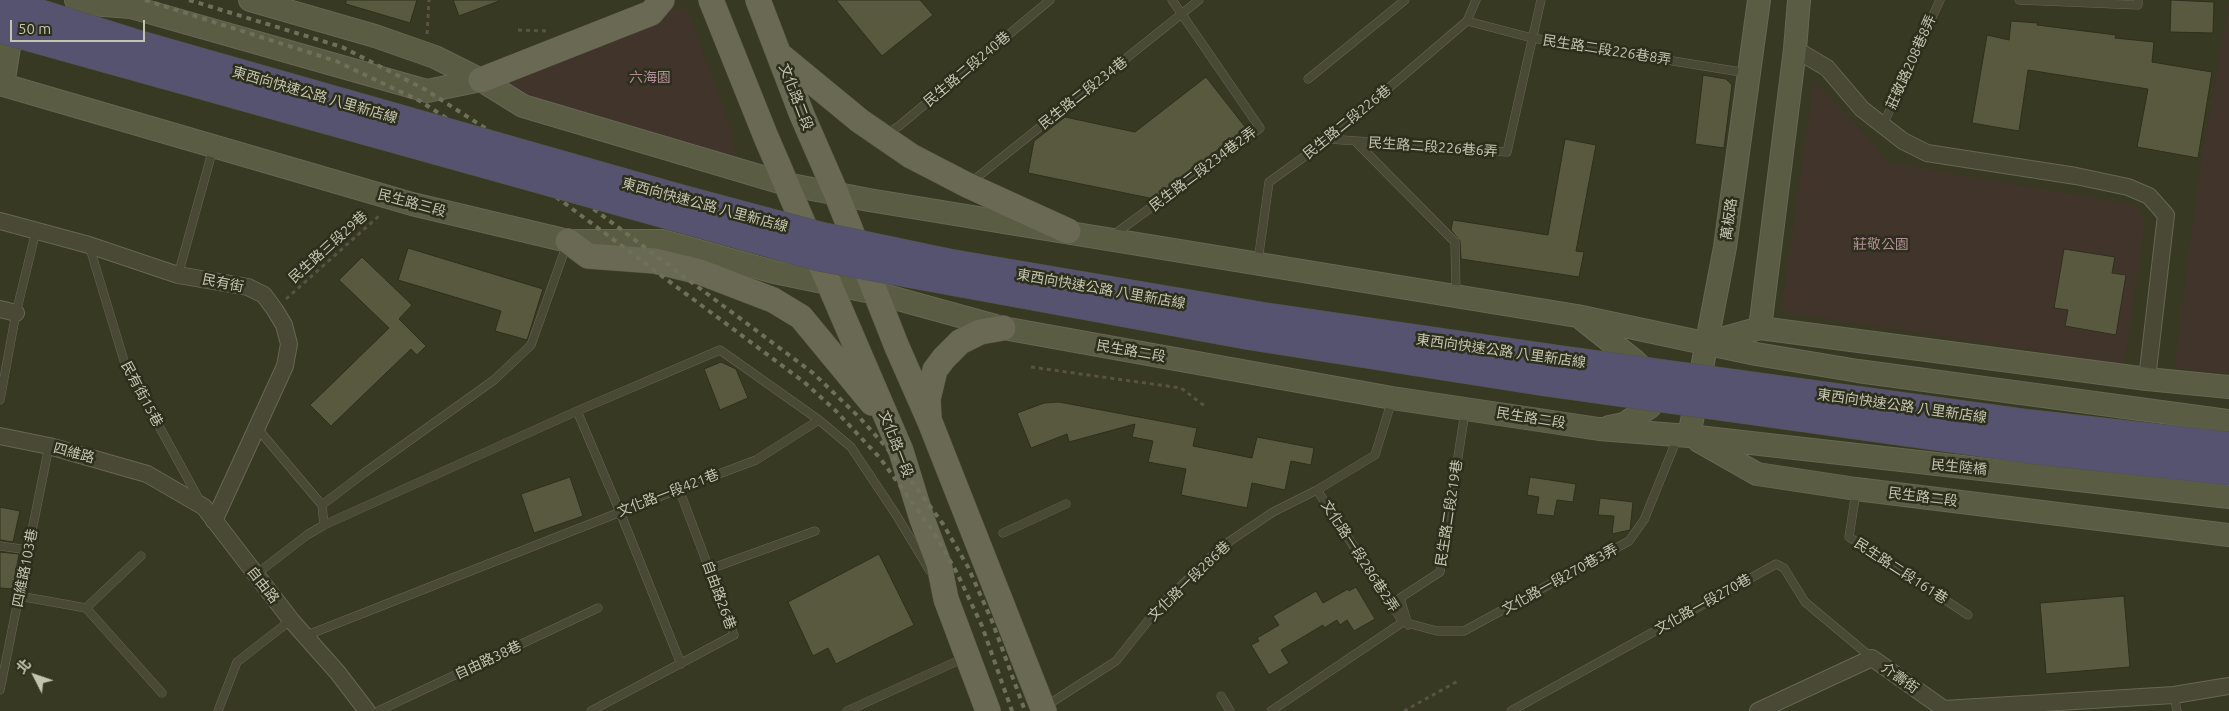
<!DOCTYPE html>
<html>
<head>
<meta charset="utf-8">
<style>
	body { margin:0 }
	#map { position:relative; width:2229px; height:711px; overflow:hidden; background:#383922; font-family:Ubuntu,"Noto Sans TC",sans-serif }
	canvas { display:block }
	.north { position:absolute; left:10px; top:651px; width:50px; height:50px; -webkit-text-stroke:4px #2d2e1b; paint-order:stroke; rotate:311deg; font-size:14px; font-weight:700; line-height:20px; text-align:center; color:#c4c5b1 }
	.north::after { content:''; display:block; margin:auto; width:18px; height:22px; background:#c4c5b1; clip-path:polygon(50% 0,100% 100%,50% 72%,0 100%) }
	.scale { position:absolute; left:10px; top:20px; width:135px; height:22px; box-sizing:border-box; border:2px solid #c4c5b1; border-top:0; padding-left:6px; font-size:15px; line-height:18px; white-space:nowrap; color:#c4c5b1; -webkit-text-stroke:4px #2d2e1b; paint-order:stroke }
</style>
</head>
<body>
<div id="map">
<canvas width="2229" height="711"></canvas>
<div class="north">北</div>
<div class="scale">50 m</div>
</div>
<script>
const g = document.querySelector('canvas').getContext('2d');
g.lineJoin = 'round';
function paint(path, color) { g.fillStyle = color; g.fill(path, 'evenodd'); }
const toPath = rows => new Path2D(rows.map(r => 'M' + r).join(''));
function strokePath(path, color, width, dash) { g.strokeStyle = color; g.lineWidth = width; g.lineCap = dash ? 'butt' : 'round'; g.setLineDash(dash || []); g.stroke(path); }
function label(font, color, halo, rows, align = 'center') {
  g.font = font + ' Ubuntu,"Noto Sans TC",sans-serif'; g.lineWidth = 5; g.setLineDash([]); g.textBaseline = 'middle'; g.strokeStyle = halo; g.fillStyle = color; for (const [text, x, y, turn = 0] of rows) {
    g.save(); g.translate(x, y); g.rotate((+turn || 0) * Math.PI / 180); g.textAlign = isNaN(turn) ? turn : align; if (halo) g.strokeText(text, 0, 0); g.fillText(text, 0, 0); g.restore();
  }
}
paint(toPath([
	[2229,1,2229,374,2174,368,2200,168],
	[686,8,729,121,736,158,523,106,481,80,651,13],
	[1814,81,1867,136,1887,162,2139,206,2145,225,2124,364,1781,312]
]), '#41352b');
const building = toPath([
	[346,0,417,0,410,23,346,4,346,0],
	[453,0,499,0,499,1,459,16,453,0],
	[836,0,920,0,933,15,882,56,836,0],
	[2171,0,2214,2,2213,33,2170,32,2171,0],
	[2011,21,2038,23,2037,25,2116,35,2115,38,2154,42,2152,62,2212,72,2198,158,2137,147,2148,89,2028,70,2019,131,1972,123,1987,35,2009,40,2011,21],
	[1703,75,1726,79,1732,85,1724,148,1695,144,1703,75],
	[1206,77,1246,128,1154,199,1028,173,1034,141,1065,117,1135,132,1206,77],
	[1565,139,1596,145,1576,251,1584,252,1579,277,1461,259,1460,241,1451,230,1453,220,1548,235,1565,139],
	[408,248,543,289,527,340,495,331,501,311,398,280,408,248],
	[2064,249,2115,257,2112,273,2126,275,2116,335,2065,326,2068,310,2054,308,2064,249],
	[362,257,412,305,399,319,426,346,417,355,411,349,331,426,310,405,389,328,339,280,362,257],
	[721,362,736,369,748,398,720,410,704,369,721,362],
	[1059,402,1197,428,1193,446,1252,458,1257,437,1314,448,1311,465,1291,461,1285,490,1252,483,1247,508,1181,495,1186,469,1148,462,1153,441,1132,437,1135,424,1069,442,1067,434,1031,448,1017,413,1044,403,1059,402],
	[570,477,583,516,534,533,521,494,570,477],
	[1530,477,1576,484,1573,502,1557,500,1554,516,1536,514,1539,497,1527,495,1530,477],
	[1600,498,1633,502,1630,530,1612,534,1614,516,1598,515,1600,498],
	[0,507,20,511,13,542,0,540,0,507],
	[0,552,19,554,13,589,0,588,0,552],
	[879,554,914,625,836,664,828,648,813,656,788,602,879,554],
	[1356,587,1375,619,1354,631,1347,620,1340,625,1337,620,1324,628,1323,625,1281,650,1289,663,1269,675,1251,645,1259,641,1257,638,1279,625,1273,616,1316,591,1323,603,1348,589,1349,591,1356,587],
	[2124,596,2130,667,2046,674,2040,603,2124,596]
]);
paint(building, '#58593e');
strokePath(building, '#2f301d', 1);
const lane = toPath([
	[2019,0,2138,5,2138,0],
	[1467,21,1532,38,1747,73],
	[1308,79,1405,0],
	[1883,125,1940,0],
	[885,135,899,126,1050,0],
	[1329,139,1507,152,1541,0],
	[1356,142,1455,242,1456,293],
	[970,183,1199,0],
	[1112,236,1260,128,1172,0],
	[89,245,125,364,200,501],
	[1258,261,1269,182,1329,139,1467,21,1476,0],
	[178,275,213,149],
	[0,400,16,313,36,231],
	[577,411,620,512,681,664],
	[257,428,322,505],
	[1317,490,1403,622],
	[1856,492,1849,537,1968,615],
	[324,525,322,505,364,473,494,380,531,345,567,244],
	[1003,533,1066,504],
	[0,546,28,550],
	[710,569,815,531],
	[255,575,307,535,324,525,577,411,720,350,819,420],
	[19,596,86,608,162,693],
	[86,608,141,556],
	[1408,625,1400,598,1440,572,1465,412],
	[305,636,679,489,756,460,819,420,851,447,895,513,930,571],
	[0,690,49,446],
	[2174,695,2177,711],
	[1221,696,1230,711],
	[1046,706,1116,661,1159,607,1221,547,1273,512,1317,490,1375,455,1392,400],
	[218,711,237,662,291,620],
	[378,711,598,608],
	[591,711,734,635,679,489],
	[847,711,964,658],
	[1271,711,1403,622,1437,631,1464,631,1629,541,1644,520,1677,439],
	[1511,711,1776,564,1784,568,1805,602,1872,658]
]);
const street = toPath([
	[1795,49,1827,68,1862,109,1903,141,1927,153,2076,176,2128,187,2149,196,2166,215,2147,379],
	[0,221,89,245,178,275,248,287,264,295,275,310,284,325,289,344,285,366,214,521],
	[0,309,16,313],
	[0,436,49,446,147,474,204,507,291,620,338,673,367,711],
	[1758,711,1872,658,1944,709,2174,695,2229,686]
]);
const secondary = toPath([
	[76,0,90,4,131,7],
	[116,0,131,7,427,91,481,80],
	[250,0,375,36,435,57,481,80,523,106,786,184,869,200,1577,316,1756,354,1858,371,2229,421],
	[0,84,412,204,568,241,663,241,774,272,876,293,1003,328,1392,398,1599,429,1689,436,2229,497],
	[3,85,14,16],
	[1582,319,1635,361,1652,378,1656,389,1650,407,1624,424,1609,427],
	[1760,328,1795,49,1799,0],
	[1710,342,1760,328,2147,379,2229,387],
	[1689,436,1725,247,1759,0],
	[1699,441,1757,474,1856,489,2229,535]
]);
const primary = toPath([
	[711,0,766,137,901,451,922,519,939,564,946,599,988,711],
	[758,0,802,115,836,193,897,347,930,422,1044,711],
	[781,56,860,121,911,156,967,185,1068,231],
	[481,80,651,13,662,0],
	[568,241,588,256,655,261,700,272,773,300,801,317,872,403],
	[929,417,928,399,935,370,944,358,960,342,980,332,1003,328]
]);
strokePath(lane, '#666754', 9);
strokePath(street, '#666754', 18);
strokePath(secondary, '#666754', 24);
strokePath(primary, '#545542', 26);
strokePath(toPath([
	[518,30,547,31],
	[427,34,429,0],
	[286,299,380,215],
	[1031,367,1181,388,1206,407],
	[1404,711,1458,681]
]), '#5b5246', 3, [4, 4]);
strokePath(lane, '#494936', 8);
strokePath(street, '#494936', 16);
strokePath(secondary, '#5a5c44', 22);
strokePath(primary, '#696954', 25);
strokePath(toPath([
	[145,0,336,61,420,101,480,140,804,382,835,410,880,458,933,531,957,573,982,626,1012,711],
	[189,0,342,47,426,90,488,130,813,373,859,417,887,448,943,524,968,567,992,621,1025,711]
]), '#6f7058', 4, [5, 5]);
const highwayBridge = toPath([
	[0,1,144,46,678,198,820,236,949,263,1261,316,1556,359,2032,424,2229,446],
	[0,29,819,257,1251,336,1545,382,2027,449,2229,471]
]);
strokePath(highwayBridge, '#535441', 29, []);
strokePath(highwayBridge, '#55536f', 28);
label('14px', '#c4c5b1', '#2d2e1b', [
	["民生路二段226巷8弄",1607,50,9],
	["莊敬路208巷8弄",1911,62,-66],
	["民生路二段240巷",967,69,-40],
	["民生路二段234巷",1083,93,-38],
	["東西向快速公路 八里新店線",315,95,16],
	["文化路二段",796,97,69],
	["民生路二段226巷",1347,122,-39],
	["民生路二段226巷6弄",1433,147,4],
	["民生路二段234巷2弄",1203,169,-37],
	["民生路三段",412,203,15],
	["東西向快速公路 八里新店線",705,205,15],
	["萬板路",1729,219,-82],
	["民生路三段29巷",328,247,-42],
	["民有街",223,283,11],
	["東西向快速公路 八里新店線",1101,289,10],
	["民生路二段",1131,351,10],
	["東西向快速公路 八里新店線",1501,351,8],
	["民有街15巷",142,394,62],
	["東西向快速公路 八里新店線",1902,406,8],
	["民生路二段",1531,418,9],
	["文化路一段",896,444,69],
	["四維路",74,453,15],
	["民生陸橋",1959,467,6],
	["文化路一段421巷",668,493,-21],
	["民生路二段",1923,497,7],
	["民生路二段219巷",1449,513,-81],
	["文化路一段286巷2弄",1360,556,57],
	["四維路103巷",25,568,-79],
	["民生路二段161巷",1901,571,33],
	["文化路一段270巷3弄",1560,579,-29],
	["文化路一段286巷",1189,581,-44],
	["自由路",263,585,52],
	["自由路26巷",719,595,70],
	["文化路一段270巷",1703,604,-29],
	["自由路38巷",488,660,-25],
	["介壽街",1900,678,35]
]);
label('14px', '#b08e99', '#2d2e1b', [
	["六海園",650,77],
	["莊敬公園",1881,244]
]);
</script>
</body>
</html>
